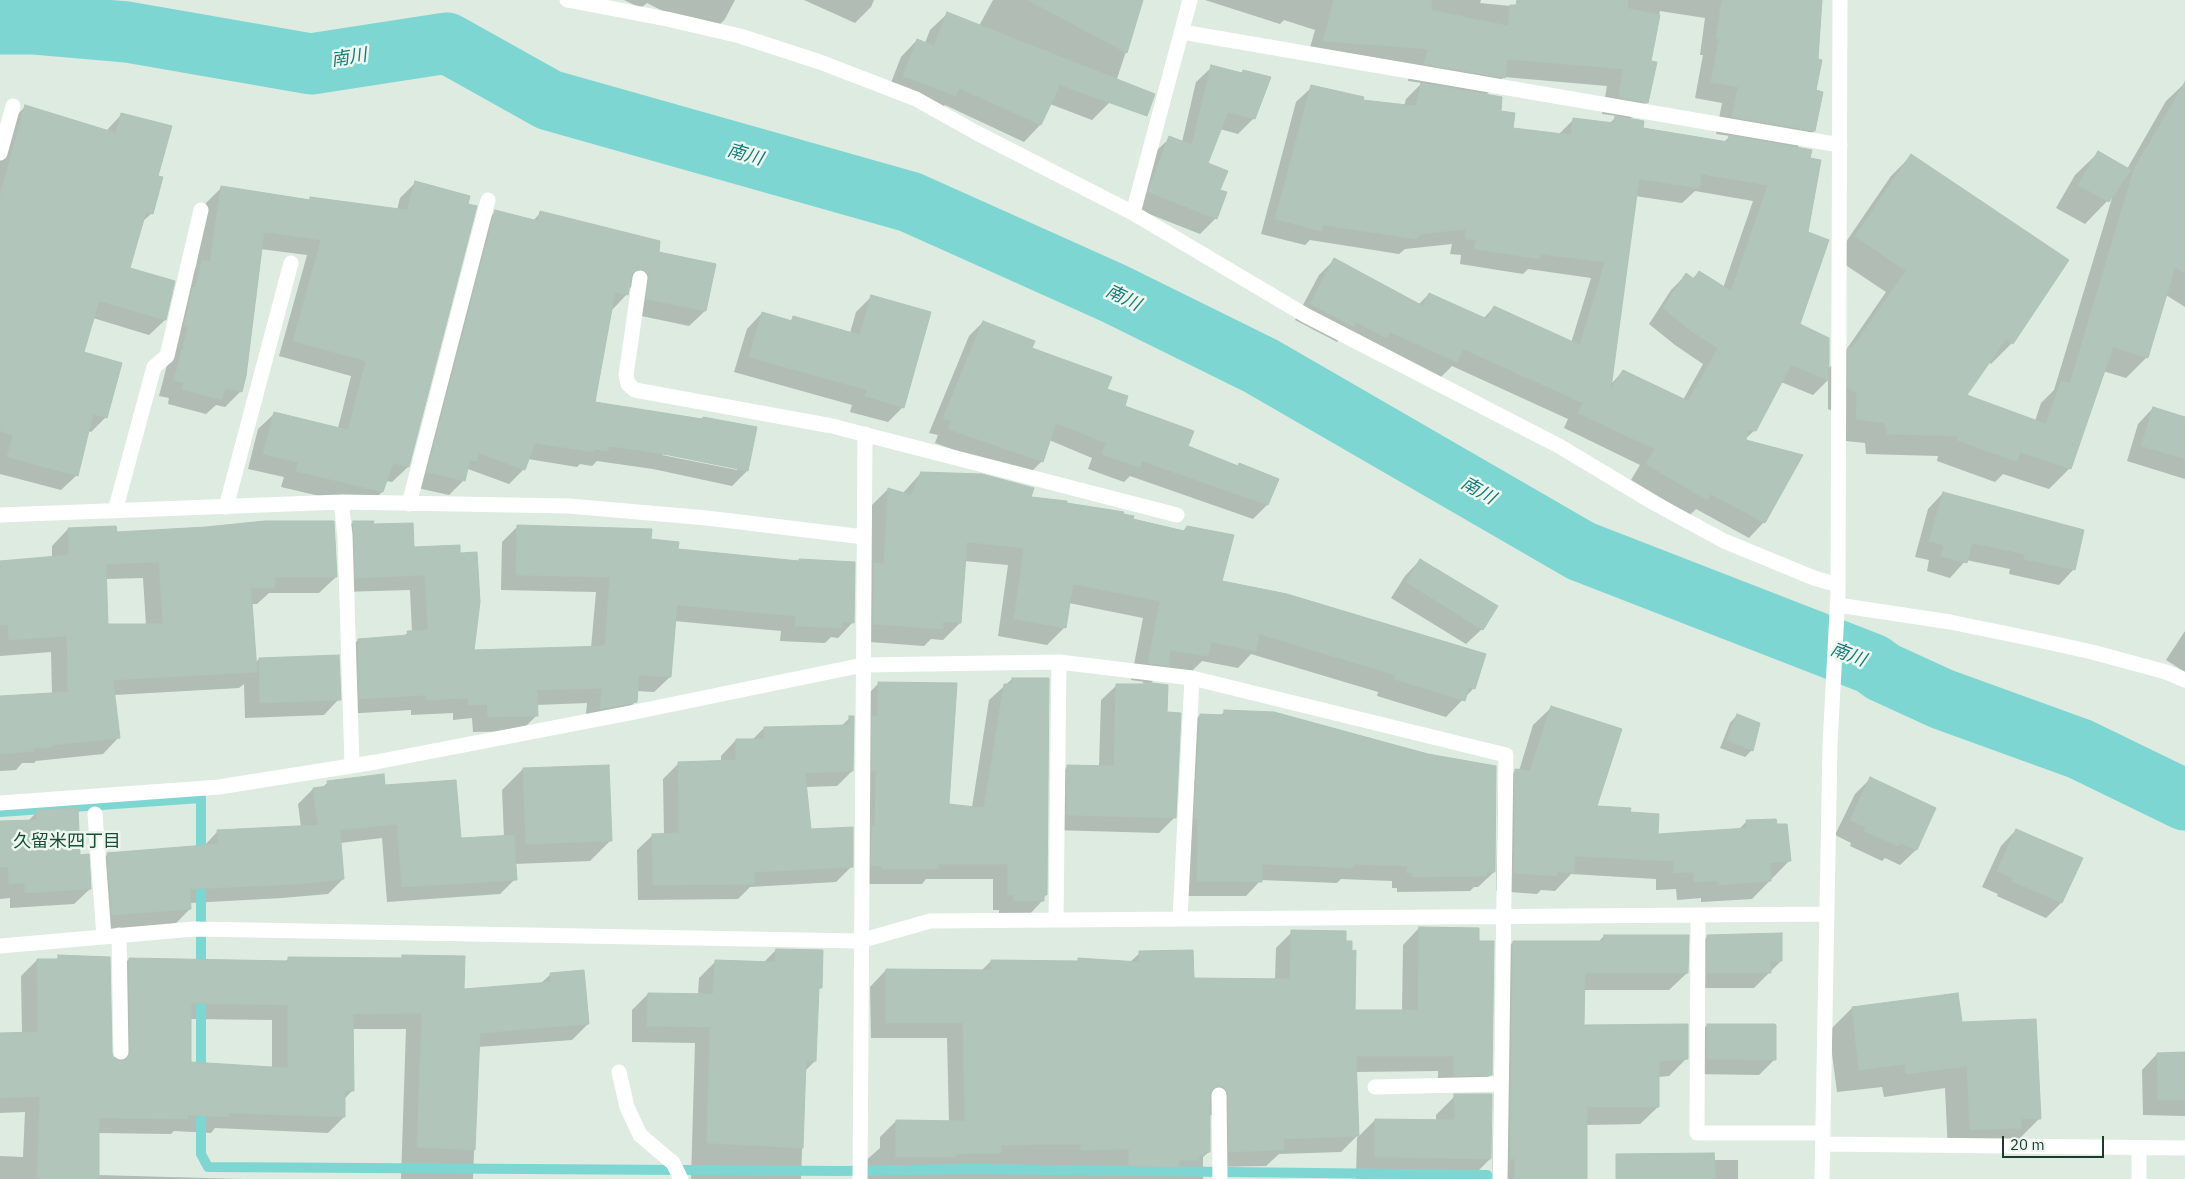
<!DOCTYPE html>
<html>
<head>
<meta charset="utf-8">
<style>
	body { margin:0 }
	#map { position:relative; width:2185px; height:1179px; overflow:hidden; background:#ddebe1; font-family:"IBM Plex Sans",sans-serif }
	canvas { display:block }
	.scale { position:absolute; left:2002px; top:1136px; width:102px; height:22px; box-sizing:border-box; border:2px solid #1d3b2d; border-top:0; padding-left:6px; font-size:15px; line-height:18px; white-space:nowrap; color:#1d3b2d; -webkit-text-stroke:4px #edf7f0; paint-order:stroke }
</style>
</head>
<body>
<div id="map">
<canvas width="2185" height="1179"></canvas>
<div class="scale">20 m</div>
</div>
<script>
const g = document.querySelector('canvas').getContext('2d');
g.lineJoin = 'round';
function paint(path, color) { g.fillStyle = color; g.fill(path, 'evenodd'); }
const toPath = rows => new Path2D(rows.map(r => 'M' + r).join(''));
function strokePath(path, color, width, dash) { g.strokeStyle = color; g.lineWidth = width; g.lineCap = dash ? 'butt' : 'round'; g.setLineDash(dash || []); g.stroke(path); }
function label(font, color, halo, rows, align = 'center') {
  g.font = font + ' "IBM Plex Sans","Noto Sans JP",sans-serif'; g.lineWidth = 5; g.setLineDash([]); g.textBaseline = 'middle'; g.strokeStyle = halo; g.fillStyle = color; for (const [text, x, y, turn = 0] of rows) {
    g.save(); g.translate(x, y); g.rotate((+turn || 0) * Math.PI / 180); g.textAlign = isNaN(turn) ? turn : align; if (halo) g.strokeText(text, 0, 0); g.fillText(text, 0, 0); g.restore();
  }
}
paint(toPath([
	[624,0,735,0,725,19,710,35,647,3,641,8],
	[804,0,874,0,871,7,855,23],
	[993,0,1143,0,1109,103,1092,120,1050,104,1040,125,1024,142,945,105,938,112,887,93,901,57,917,40,925,43,930,30,947,14,979,26],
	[1205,0,1481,0,1480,3,1552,10,1554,0,1821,0,1814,131,1797,148,1809,159,1807,233,1798,324,1828,369,1844,353,1886,292,1835,258,1891,176,1912,155,2012,343,1991,364,1989,362,1965,396,2035,421,2041,403,2054,390,2113,195,2085,224,2056,208,2075,175,2098,153,2127,169,2166,101,2185,83,2185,307,2166,295,2147,357,2126,378,2103,371,2070,468,2049,489,2003,474,1995,482,1937,461,1938,456,1866,454,1865,443,1836,440,1837,413,1828,409,1828,380,1813,395,1781,382,1755,430,1744,440,1764,522,1749,538,1696,509,1690,515,1631,480,1640,465,1564,428,1568,419,1452,366,1441,377,1341,338,1337,342,1295,320,1319,275,1334,260,1418,305,1429,294,1483,319,1494,307,1571,343,1591,278,1528,269,1523,274,1460,264,1461,255,1450,254,1452,244,1405,249,1399,254,1310,240,1305,245,1261,234,1296,102,1312,87,1362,101,1404,106,1406,99,1422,83,1408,81,1412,65,1307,58,1315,30,1284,20,1280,24],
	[1660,11,1705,18,1700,55,1703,55,1695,98,1722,103,1716,134,1730,136,1724,142,1641,129,1629,120,1647,102,1649,62],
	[1504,77,1607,86,1602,114,1617,116,1609,124,1573,120,1559,134,1511,129,1486,95],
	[1695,191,1753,201,1723,288,1699,272,1692,279,1686,275,1671,290,1649,324,1675,345,1703,364,1683,400,1623,371,1611,384,1635,196,1682,203],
	[1212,67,1241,74,1243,72,1254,118,1238,134,1220,129,1206,164,1219,191,1216,218,1200,234,1134,208,1154,153,1170,138,1182,142,1196,82],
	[25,107,106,131,122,114,157,177,152,213,141,223,129,269,173,282,165,320,149,335,93,318,83,353,106,417,91,432,88,431,77,475,61,490,0,474,0,155,10,122],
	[415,183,408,467,392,482,386,481,382,492,367,507,281,487,284,477,248,469,258,429,274,414,338,428,351,376,279,356,307,255,260,249,240,392,225,407,216,405,206,414,168,404,169,398,159,396,173,342,187,277,196,267,206,203,221,188,308,201,311,199,397,210,400,198],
	[495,212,533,221,541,212,657,253,705,311,689,326,632,314,634,291,629,286,627,294,612,310,593,403,747,471,732,486,653,469,597,461,592,466,580,464,577,467,528,459,524,469,509,484,468,469,464,480,449,495,413,487,480,227],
	[663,452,737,468,737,470,662,455],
	[871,297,903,407,888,422,850,412,852,405,734,372,747,329,762,313,790,321,794,317,850,333,856,312],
	[983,322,1106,390,1123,407,1267,505,1253,519,1130,476,1124,482,1088,469,1092,458,1049,440,1042,461,1027,476,935,443,938,435,929,433,969,336],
	[2153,408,2185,418,2185,479,2127,461,2138,424],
	[921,473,1029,499,1121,514,1132,520,1182,532,1187,527,1221,582,1474,688,1446,717,1377,696,1378,692,1251,654,1238,668,1202,661,1190,673,1164,669,1150,684,1166,714,1174,818,1159,833,1052,830,1052,782,1068,766,1099,767,1101,700,1117,685,1142,686,1145,682,1131,680,1143,618,1069,603,1065,627,1047,645,998,636,1008,565,964,561,960,623,943,640,931,639,924,646,856,641,871,506,888,489,902,494],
	[1943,493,2074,569,2059,585,2009,574,2010,569,1966,560,1950,578,1927,571,1929,560,1915,557,1928,509],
	[353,522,371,525,413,548,472,651,591,648,596,592,501,590,502,542,517,527,650,540,677,550,798,562,800,560,853,622,838,638,831,637,825,643,780,641,781,631,674,621,670,677,654,692,637,691,636,701,620,717,585,724,587,703,536,705,536,716,521,731,473,732,472,718,453,720,453,713,411,715,411,710,344,714,343,655,358,640,403,637,408,632,412,632,410,590,341,592,338,538],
	[68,529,116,533,336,577,319,593,269,593,257,604,251,604,255,663,259,659,339,699,324,715,245,718,244,684,239,688,114,695,119,737,103,754,36,761,34,763,22,763,16,770,0,771,0,698,52,694,51,652,0,656,0,562,52,558,52,546],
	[143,578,146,625,107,625,105,579],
	[1420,560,1482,629,1466,644,1391,598,1405,576],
	[2185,631,2185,672,2166,660],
	[1012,679,1046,894,1043,900,1028,916,999,916,999,910,993,910,993,879,926,879,922,884,867,884,863,699,879,683,948,805,972,807,989,700],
	[1552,707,1595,808,1629,813,1657,835,1738,830,1747,821,1789,861,1752,899,1701,902,1701,898,1677,900,1676,889,1656,890,1656,879,1571,874,1555,891,1541,890,1537,894,1496,891,1498,788,1516,770,1519,771,1533,725],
	[1225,711,1494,872,1478,887,1474,887,1470,891,1397,892,1397,888,1392,888,1392,881,1341,879,1337,883,1261,880,1246,896,1182,896,1185,731,1200,715,1220,716],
	[1737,715,1752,750,1745,757,1720,748,1730,723],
	[850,718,852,771,837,786,805,787,810,830,851,867,836,882,750,887,738,899,638,900,637,850,653,835,664,835,663,779,678,764,721,762,721,756,736,740,752,740,764,728,841,726],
	[523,769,611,840,590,861,514,864,515,879,500,894,387,902,382,838,340,843,343,879,328,894,282,898,190,903,190,909,175,924,98,930,93,869,108,854,203,847,218,831,301,827,298,804,313,789,322,788,328,782,384,786,460,840,504,837,502,790],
	[1870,779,1934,808,1916,850,1900,865,1885,858,1882,861,1850,846,1851,843,1835,835,1855,794],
	[37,812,79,856,90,889,74,904,10,908,10,898,0,899,0,822,27,822],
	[2016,830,2061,903,2046,918,1997,896,1998,894,1982,887,2001,846],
	[1419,928,1491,1074,1475,1091,1438,1091,1438,1071,1355,1072,1357,1138,1375,1120,1436,1121,1436,1115,1455,1096,1490,1159,1471,1178,1356,1179,1357,1136,1341,1152,1279,1154,1266,1166,1213,1167,1212,1115,1210,1115,1209,1152,1203,1157,1203,1179,862,1179,862,1164,880,1148,880,1137,896,1121,949,1122,947,1038,871,1038,870,987,886,970,981,971,991,961,1076,963,1079,960,1130,962,1140,953,1193,979,1275,980,1276,948,1292,932,1354,1012,1402,1011,1403,945],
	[1604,936,1687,973,1669,990,1583,990,1583,1026,1687,1058,1669,1076,1658,1077,1658,1107,1640,1124,1586,1125,1586,1179,1498,1179,1498,1176,1492,1176,1496,960,1513,942,1598,942],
	[1708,936,1781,961,1754,988,1692,988,1692,952],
	[776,950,821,987,818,990,815,1061,805,1071,801,1179,691,1179,695,1043,632,1042,632,1010,648,994,698,995,699,978,715,962,763,963],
	[403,956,463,991,540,984,551,974,588,1024,572,1040,478,1047,473,1179,401,1179,406,1029,352,1029,353,1090,344,1099,344,1117,328,1133,215,1128,211,1133,174,1131,171,1134,97,1133,97,1175,243,1179,0,1179,0,1156,23,1157,25,1112,0,1113,0,1034,22,1033,21,976,37,960,55,960,59,957,112,1058,115,1059,113,975,129,959,285,962,289,958,400,959],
	[190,1019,272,1020,272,1068,189,1063],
	[1852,1008,1961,1024,2040,1118,2017,1141,1948,1152,1945,1088,1884,1097,1882,1087,1837,1092,1829,1031],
	[1707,1025,1774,1060,1759,1075,1692,1074,1692,1041],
	[2157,1054,2185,1054,2185,1116,2143,1115,2142,1070],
	[1713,1160,1738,1160,1738,1179,1643,1179]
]), '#0003');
strokePath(toPath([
	[0,812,201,798,201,859],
	[201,972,201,876],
	[201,1074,201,991],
	[201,1104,201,1154,208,1167,841,1171,970,1169,1487,1175,1488,1179]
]), '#7ed6d2', 10);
strokePath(toPath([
	[0,24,35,24,127,32,311,64,447,43,549,100,910,202,1113,293,1261,366,1581,551,1872,664,1883,672,1942,699,2080,749,2185,800]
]), '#7ed6d2', 61);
const building = toPath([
	[1028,0,1143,0,1127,53,1028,0],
	[1334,0,1432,0,1431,10,1508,26,1510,5,1516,5,1517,0,1628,0,1627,8,1660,15,1651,61,1657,62,1648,103,1619,97,1623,69,1507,59,1505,78,1424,64,1428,49,1323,41,1334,0],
	[1722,0,1822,0,1818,59,1822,60,1816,90,1823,92,1815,131,1732,117,1738,87,1711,82,1719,39,1716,38,1722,0],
	[947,12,1155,94,1147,116,1060,85,1041,125,959,88,956,96,903,76,917,39,934,46,947,12],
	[1211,65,1242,73,1243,70,1271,77,1255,119,1228,112,1208,163,1228,171,1220,190,1227,192,1217,219,1148,192,1169,136,1192,145,1211,65],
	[2185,82,2185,273,2175,267,2148,358,2113,347,2071,469,2020,452,2017,462,1957,440,1958,436,1887,434,1885,423,1856,419,1857,392,1848,388,1848,347,1852,348,1906,271,1855,236,1911,154,2069,260,2013,344,2006,339,1967,395,2046,424,2061,381,2070,383,2134,169,2185,82],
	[1421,83,1502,97,1501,111,1515,113,1513,128,1571,135,1573,118,1614,123,1615,116,1644,121,1643,128,1728,142,1729,135,1812,150,1810,158,1821,160,1808,232,1829,240,1800,324,1829,338,1829,380,1791,365,1756,431,1748,430,1746,440,1803,455,1765,523,1711,494,1707,500,1646,464,1655,449,1578,413,1583,403,1463,349,1457,362,1390,332,1387,338,1356,322,1354,327,1310,304,1334,258,1423,306,1429,293,1487,319,1494,306,1580,345,1605,262,1540,254,1540,259,1474,249,1476,240,1465,239,1466,229,1421,234,1416,239,1323,225,1321,231,1275,219,1311,85,1364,97,1363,100,1416,106,1421,83],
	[1701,174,1768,185,1731,291,1699,271,1694,279,1686,273,1663,308,1690,330,1718,348,1688,401,1623,370,1611,388,1639,179,1699,188,1701,174],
	[25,105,116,133,121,113,172,126,158,176,163,177,153,214,146,212,130,268,175,281,166,320,99,301,84,352,122,363,107,418,93,414,78,476,7,457,13,435,0,431,0,195,25,105],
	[2098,151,2131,170,2109,202,2078,185,2098,151],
	[415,181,470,196,468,204,477,206,409,467,393,463,383,492,296,471,298,462,263,454,274,412,348,430,366,361,293,341,321,240,264,232,246,376,242,392,225,388,222,400,182,389,184,383,174,380,188,327,184,326,193,287,195,288,202,260,210,262,221,186,310,200,310,197,407,210,415,181],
	[495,210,538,221,540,211,660,241,659,252,716,264,706,311,646,299,649,275,642,269,632,273,628,295,615,292,595,402,702,419,703,417,757,427,748,471,669,455,609,446,608,451,594,449,593,452,535,443,525,470,479,453,477,461,470,460,465,481,427,472,495,210],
	[871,295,931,312,904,408,865,396,867,390,749,357,762,312,792,321,793,316,860,335,871,295],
	[983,321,1035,341,1032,348,1112,377,1107,389,1128,396,1125,406,1194,431,1188,446,1238,466,1239,463,1279,479,1268,505,1142,461,1140,468,1102,454,1106,443,1056,423,1043,462,948,429,951,421,943,418,983,321],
	[2153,407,2185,417,2185,459,2141,446,2153,407],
	[921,472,982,474,1034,488,1031,497,1067,501,1067,503,1124,512,1123,514,1134,516,1133,519,1184,531,1187,526,1234,535,1222,581,1287,594,1486,654,1475,689,1469,687,1465,701,1394,679,1395,675,1259,634,1256,651,1211,642,1208,656,1170,650,1169,666,1148,663,1160,601,1073,584,1066,628,1014,619,1024,548,967,542,961,623,943,622,943,629,873,624,874,563,884,564,888,488,911,495,921,472],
	[1943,492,2084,530,2075,570,2024,559,2025,554,1972,543,1967,563,1941,556,1944,545,1929,541,1943,492],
	[265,521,334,521,337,577,275,577,275,588,251,588,257,672,113,680,120,738,52,745,52,747,33,748,34,751,0,754,0,696,68,692,67,636,9,640,8,624,0,625,0,561,69,555,68,528,116,526,117,532,206,527,265,521],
	[159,562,163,624,108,624,106,564,159,562],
	[353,521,374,521,373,524,413,523,414,547,460,545,460,553,477,552,480,602,474,650,605,646,610,577,516,575,517,525,652,529,651,539,679,542,678,549,799,561,799,559,855,562,854,623,842,622,842,628,795,626,796,616,677,605,671,677,639,675,637,702,600,709,602,688,537,690,538,716,488,717,487,704,468,705,468,698,426,700,426,695,359,699,358,639,408,635,407,631,428,630,425,575,356,578,353,521],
	[1420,559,1498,606,1483,630,1406,582,1420,559],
	[339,655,341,700,260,703,259,658,339,655],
	[1012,678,1049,678,1047,895,1044,895,1044,901,1014,901,1014,895,1008,895,1008,864,938,864,938,869,882,869,882,866,871,866,872,826,875,825,876,771,872,771,872,716,878,716,878,682,957,683,949,804,984,808,1004,684,1012,684,1012,678],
	[1144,682,1168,685,1167,712,1181,713,1176,818,1067,815,1067,765,1114,766,1116,684,1143,684,1144,682],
	[1551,706,1622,729,1597,806,1631,808,1630,812,1659,814,1658,834,1747,828,1746,820,1776,819,1777,824,1787,824,1791,861,1770,863,1771,881,1718,885,1718,881,1694,882,1694,872,1674,873,1673,861,1575,856,1574,873,1557,872,1557,876,1514,873,1515,769,1530,771,1551,706],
	[1224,710,1274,712,1428,754,1496,766,1495,872,1487,872,1487,876,1412,877,1412,873,1407,873,1407,866,1353,864,1353,868,1262,864,1262,882,1197,881,1198,819,1194,819,1200,714,1224,715,1224,710],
	[1737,714,1760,723,1753,751,1727,740,1737,714],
	[849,716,854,716,853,771,805,773,811,829,853,827,853,867,754,872,755,884,653,885,652,834,679,833,678,762,736,760,736,739,764,739,764,727,849,725,849,716],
	[609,765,612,841,526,844,523,768,609,765],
	[384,774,385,785,456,780,461,838,514,835,517,880,402,887,397,824,340,830,344,879,298,884,190,889,191,909,112,915,107,853,218,844,217,830,318,825,313,788,328,786,327,781,384,774],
	[1870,777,1936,808,1917,850,1900,843,1898,846,1864,831,1866,827,1850,820,1870,777],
	[78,808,80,855,89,854,91,889,25,893,25,883,9,884,8,867,0,867,0,821,37,820,36,810,78,808],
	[2016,829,2083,858,2062,903,2012,881,2013,878,1997,871,2016,829],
	[1419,927,1479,928,1479,941,1494,941,1492,1075,1454,1076,1454,1056,1356,1056,1359,1136,1284,1139,1284,1150,1229,1152,1228,1094,1224,1087,1218,1086,1211,1090,1210,1095,1210,1152,1204,1152,1204,1155,1199,1155,1199,1161,1179,1160,1179,1167,1129,1166,1129,1149,1081,1150,1081,1144,1001,1145,1001,1153,956,1154,956,1157,896,1157,896,1120,965,1121,963,1023,886,1023,886,969,991,970,991,960,1078,961,1078,958,1139,962,1139,951,1193,950,1194,978,1290,979,1291,930,1346,931,1346,941,1352,941,1352,951,1356,950,1355,1010,1418,1010,1419,927],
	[1782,933,1782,961,1770,962,1771,973,1707,973,1707,935,1782,933],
	[1604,935,1689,935,1688,973,1585,973,1584,1025,1688,1024,1688,1059,1659,1061,1659,1107,1587,1107,1587,1179,1515,1179,1515,1159,1510,1159,1513,941,1604,941,1604,935],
	[776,949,823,950,822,988,819,988,816,1061,806,1061,803,1148,707,1143,710,1027,647,1026,648,993,713,994,715,960,775,962,776,949],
	[58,955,110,957,112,1052,113,1057,121,1061,126,1060,130,1052,129,958,288,961,288,957,402,958,402,955,465,956,464,989,551,982,550,973,584,970,589,1024,480,1033,475,1150,417,1147,422,1013,353,1014,354,1091,345,1091,345,1117,229,1113,228,1117,188,1115,188,1119,99,1118,99,1179,37,1179,40,1096,0,1098,0,1033,38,1032,37,959,58,959,58,955],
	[191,1003,288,1005,288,1068,191,1062,191,1003],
	[1958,993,1962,1022,2036,1019,2041,1119,2021,1119,2021,1128,1970,1130,1967,1066,1906,1074,1905,1064,1859,1070,1852,1007,1958,993],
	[1707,1024,1775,1024,1776,1025,1776,1060,1707,1059,1707,1024],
	[2185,1052,2185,1100,2158,1100,2157,1053,2185,1052],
	[1454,1094,1492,1094,1491,1159,1375,1157,1375,1119,1455,1120,1454,1094],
	[1714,1153,1716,1179,1616,1179,1616,1154,1714,1153]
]);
paint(building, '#b2c5ba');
strokePath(building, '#afc4b7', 1);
strokePath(toPath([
	[567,0,667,19,740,36,820,62,916,99,975,132,1133,213,1305,315,1559,446,1654,503,1724,541,1814,578,1838,585],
	[1182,32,1840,145],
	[0,153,13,106],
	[1133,213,1190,0],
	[640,278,626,375,628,384,635,390,832,426,1177,515],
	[341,502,345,535,352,765],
	[409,504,488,200],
	[226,507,291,263],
	[115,511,154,367,167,356,201,210],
	[0,515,341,502,569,506,707,518,864,537],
	[1838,605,1950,622,2033,639,2092,652,2166,672,2185,680],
	[0,803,219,787,376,762,635,712,863,665,1059,662,1192,678,1506,755,1500,1179],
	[95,814,104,937],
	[1698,915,1697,1133,1823,1133],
	[1180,919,1192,678],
	[1056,920,1059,662],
	[119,935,121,1052],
	[0,946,194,929,860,941,930,921,1827,914],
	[619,1072,627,1107,640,1135,673,1163,681,1179],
	[1375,1087,1501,1084],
	[1219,1095,1220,1179],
	[1823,1144,2185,1148],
	[2139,1148,2139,1179],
	[860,1179,865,434],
	[1822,1179,1830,745,1838,593,1840,0]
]), '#fff', 15);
label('italic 18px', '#127c78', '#edf7f0', [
	["南川",349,58,-9],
	["南川",745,155,16],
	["南川",1123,298,26],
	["南川",1478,491,30],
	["南川",1848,655,21]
]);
label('18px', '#184e36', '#edf7f0', [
	["久留米四丁目",67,842]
]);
</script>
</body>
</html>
